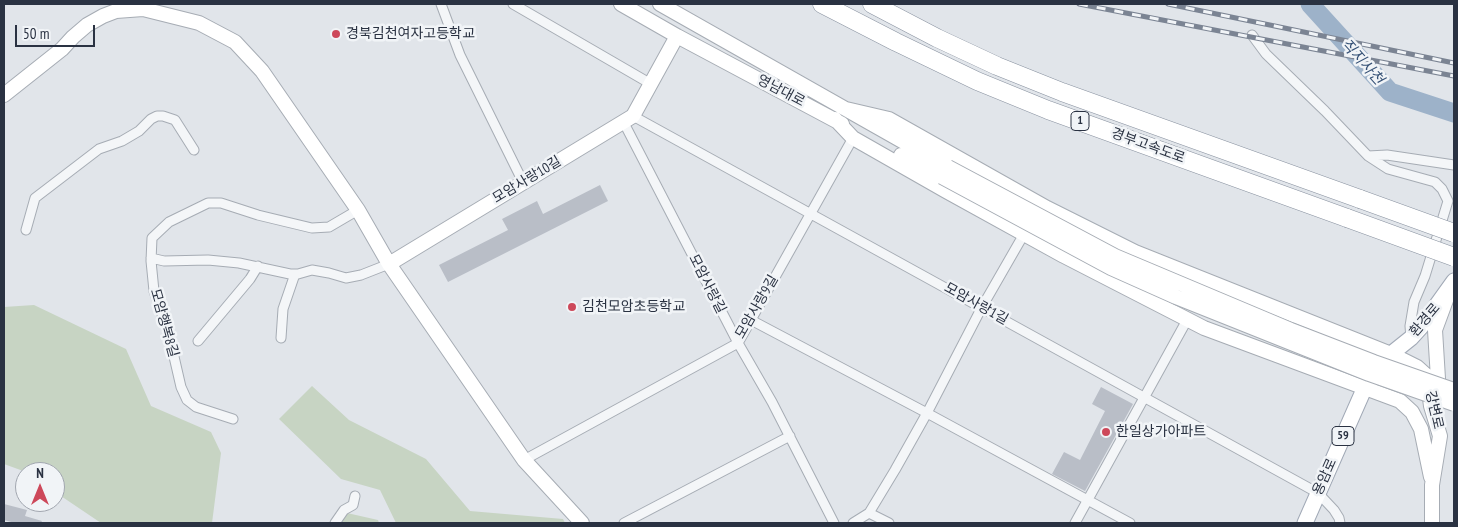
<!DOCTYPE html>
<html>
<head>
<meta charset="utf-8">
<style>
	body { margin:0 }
	#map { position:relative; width:1458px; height:527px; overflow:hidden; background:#e1e5ea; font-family:"PT Sans Narrow",sans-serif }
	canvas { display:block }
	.frame { position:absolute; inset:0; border:5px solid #2a3242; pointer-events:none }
	.north { position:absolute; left:15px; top:462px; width:50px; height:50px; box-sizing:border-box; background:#f1f4f7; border:1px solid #a1a6af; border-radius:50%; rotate:0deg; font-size:14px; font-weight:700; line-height:20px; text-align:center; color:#2a3242 }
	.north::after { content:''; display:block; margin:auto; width:18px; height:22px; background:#cd485a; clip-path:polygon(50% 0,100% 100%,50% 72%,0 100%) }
	.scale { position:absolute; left:15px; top:25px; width:80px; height:22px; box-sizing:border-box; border:2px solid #2a3242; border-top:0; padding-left:6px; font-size:15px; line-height:18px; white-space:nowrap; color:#2a3242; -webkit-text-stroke:4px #f1f4f7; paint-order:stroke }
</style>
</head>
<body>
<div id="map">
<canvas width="1458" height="527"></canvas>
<div class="frame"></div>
<div class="north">N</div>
<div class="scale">50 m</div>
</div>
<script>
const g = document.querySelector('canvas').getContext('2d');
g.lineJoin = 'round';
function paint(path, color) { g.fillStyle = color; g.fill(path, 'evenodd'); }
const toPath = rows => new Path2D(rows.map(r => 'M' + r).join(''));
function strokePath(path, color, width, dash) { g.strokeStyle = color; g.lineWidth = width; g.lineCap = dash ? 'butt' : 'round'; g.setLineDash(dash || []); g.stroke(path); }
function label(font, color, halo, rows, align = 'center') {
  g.font = font + ' "PT Sans Narrow","Noto Sans KR",sans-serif'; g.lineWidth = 5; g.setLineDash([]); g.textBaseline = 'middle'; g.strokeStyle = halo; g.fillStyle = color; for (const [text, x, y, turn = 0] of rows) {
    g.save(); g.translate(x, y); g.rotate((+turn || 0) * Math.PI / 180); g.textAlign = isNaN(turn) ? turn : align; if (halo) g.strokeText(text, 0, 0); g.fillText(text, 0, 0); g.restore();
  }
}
paint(toPath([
	[34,305,126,349,151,406,211,432,221,453,212,523,101,523,55,492,55,472,26,472,4,464,4,307],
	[312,386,349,420,426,459,470,511,563,519,565,523,396,523,380,490,341,479,279,419],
	[347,513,378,520,379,523,340,523]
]), '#c7d4c3');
strokePath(toPath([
	[1310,4,1390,92,1454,113]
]), '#9db2c9', 19);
paint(toPath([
	[600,185,608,201,448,282,439,265,508,230,502,219,537,201,543,214],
	[1101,387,1133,404,1085,491,1052,474,1064,452,1080,460,1105,411,1092,404],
	[4,504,27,510,25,516,42,521,41,523,15,523,4,520]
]), '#b9bec7');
const street = toPath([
	[441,4,460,55,523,182],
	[513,4,651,84],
	[1252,35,1266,54,1325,111,1368,156,1388,169,1435,182,1442,189,1448,201,1425,276,1414,302,1410,326,1411,338],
	[633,116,1318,493,1334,510,1339,518,1340,523],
	[624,123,738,343,772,402,834,523],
	[1368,156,1387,155,1454,165],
	[26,230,35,198,99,149,122,141,139,131,151,119,157,116,163,116,175,120,194,150],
	[151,258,164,261,208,260,239,263,290,274,298,274,312,270,329,273,346,278,361,275,389,264],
	[751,320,927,413,1130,523],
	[281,338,283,309,295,274],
	[198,341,250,279,258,266],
	[233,419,196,407,187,400,181,387,169,335,154,291,151,261,152,238,169,222,208,203,221,203,258,215,312,228,329,227,358,210],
	[524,460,738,343,853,138],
	[869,513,889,523],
	[335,523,344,510,353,505,355,496],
	[624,523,790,436],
	[853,523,869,513,895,470,927,413,982,307,1024,234],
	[1075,523,1187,320]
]);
const secondary = toPath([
	[621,4,677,36,842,124],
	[660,4,948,167],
	[4,95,62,49,73,37,87,25,103,16,116,11,143,9,199,23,235,42,262,71,358,210,389,264,524,460,582,523],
	[846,109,889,119,1047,208,1135,252,1391,354,1417,367,1427,376,1431,406,1440,436,1432,485,1432,523],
	[835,119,853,138,946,191,1064,256,1204,328,1400,401,1412,412,1421,429,1431,477],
	[901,155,942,177],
	[389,264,633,116,677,36],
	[1439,395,1435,330,1449,292]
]);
const primary = toPath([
	[1305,523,1365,387,1391,354,1411,338,1421,327,1454,281]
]);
const highway = toPath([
	[822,4,896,42,977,81,1048,110,1347,218],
	[872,4,937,38,997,66,1062,92,1360,199]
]);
strokePath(street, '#a6acb4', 11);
strokePath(secondary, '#a6acb4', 16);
strokePath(primary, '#a1a9b6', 17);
strokePath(highway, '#8992a0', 19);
strokePath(street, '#f4f6f8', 9);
strokePath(secondary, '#fff', 14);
strokePath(primary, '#fff', 15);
strokePath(highway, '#fff', 18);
const rail = toPath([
	[1079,4,1454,76],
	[1168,4,1454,63]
]);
strokePath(rail, '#7b8493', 5);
strokePath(rail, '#f1f4f7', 3, [9]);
const secondaryBridge = toPath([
	[948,167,1115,256,1291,330,1374,362,1454,390],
	[942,177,1111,268,1176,297,1369,374,1454,404]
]);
const highwayBridge = toPath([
	[1360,199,1454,233],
	[1347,218,1454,257]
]);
strokePath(secondaryBridge, '#a6acb4', 16, []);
strokePath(highwayBridge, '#8992a0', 19, []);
strokePath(secondaryBridge, '#fff', 14);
strokePath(highwayBridge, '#fff', 18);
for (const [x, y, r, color] of [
	[336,34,5,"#cd485a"],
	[572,307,5,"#cd485a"],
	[1106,432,5,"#cd485a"]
]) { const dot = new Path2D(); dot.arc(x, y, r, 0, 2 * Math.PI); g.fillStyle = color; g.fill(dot); strokePath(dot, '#f1f4f7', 2); }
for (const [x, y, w] of [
	[1080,121,18],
	[1343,436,22]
]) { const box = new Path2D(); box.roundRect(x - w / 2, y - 9.5, w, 19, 4); g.fillStyle = '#f1f4f7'; g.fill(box); strokePath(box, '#2a3242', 1); }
label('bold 12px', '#2a3242', null, [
	["1",1080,121],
	["59",1343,436]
]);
label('14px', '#2a3242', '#f1f4f7', [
	["경북김천여자고등학교",346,34],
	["김천모암초등학교",582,307],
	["한일상가아파트",1116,432]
], 'left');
label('14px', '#2a3242', '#f1f4f7', [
	["영남대로",781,91,28],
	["경부고속도로",1148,146,20],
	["모암사랑10길",527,180,-31],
	["모암사랑길",707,284,63],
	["모암사랑1길",976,304,29],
	["모암사랑9길",757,307,-60],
	["환경로",1425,320,-50],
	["모암행복8길",164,323,74],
	["강변로",1434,410,77],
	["용암로",1325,477,-66]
]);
label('italic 15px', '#345075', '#f1f4f7', [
	["직지사천",1362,62,48]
]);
</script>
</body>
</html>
